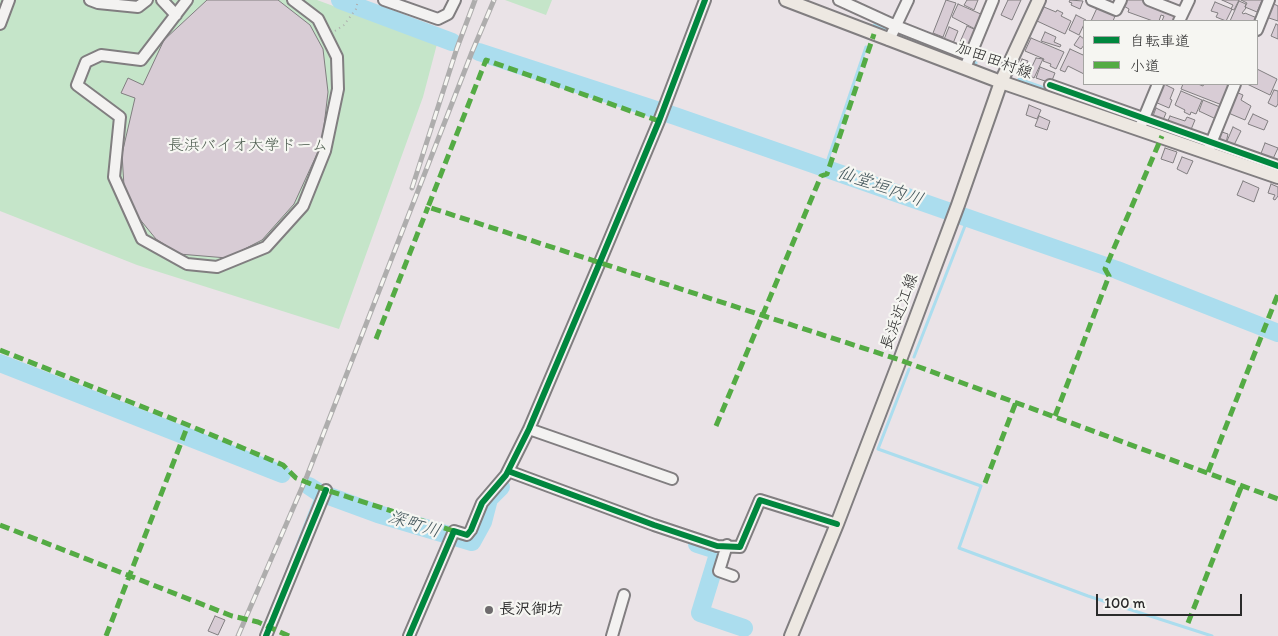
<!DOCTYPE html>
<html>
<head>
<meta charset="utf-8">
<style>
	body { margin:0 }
	#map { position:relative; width:1278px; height:636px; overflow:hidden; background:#eae3e7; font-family:Itim,"Klee One",sans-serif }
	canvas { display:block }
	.legend { position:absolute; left:1083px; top:20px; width:175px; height:65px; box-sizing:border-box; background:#f6f6f2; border:1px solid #a5a5a2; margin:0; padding:6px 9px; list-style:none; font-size:15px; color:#2b2b2b }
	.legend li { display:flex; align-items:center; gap:10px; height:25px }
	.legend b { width:25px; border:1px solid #a5a5a2 }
	.scale { position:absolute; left:1096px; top:594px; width:146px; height:22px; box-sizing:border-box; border:2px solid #2b2b2b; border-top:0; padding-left:6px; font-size:15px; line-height:18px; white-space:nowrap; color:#2b2b2b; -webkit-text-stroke:4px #f6f6f2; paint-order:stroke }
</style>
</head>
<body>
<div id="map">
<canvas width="1278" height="636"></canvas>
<ul class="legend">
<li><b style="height:6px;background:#00873e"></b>自転車道</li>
<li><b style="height:6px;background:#54ab44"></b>小道</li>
</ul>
<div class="scale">100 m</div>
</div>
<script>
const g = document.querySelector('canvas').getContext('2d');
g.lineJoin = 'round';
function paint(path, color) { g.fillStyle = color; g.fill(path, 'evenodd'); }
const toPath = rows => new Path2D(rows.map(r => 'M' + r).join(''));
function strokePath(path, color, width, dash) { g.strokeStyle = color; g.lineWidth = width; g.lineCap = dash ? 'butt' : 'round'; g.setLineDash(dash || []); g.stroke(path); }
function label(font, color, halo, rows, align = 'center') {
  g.font = font + ' Itim,"Klee One",sans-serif'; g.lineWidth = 4.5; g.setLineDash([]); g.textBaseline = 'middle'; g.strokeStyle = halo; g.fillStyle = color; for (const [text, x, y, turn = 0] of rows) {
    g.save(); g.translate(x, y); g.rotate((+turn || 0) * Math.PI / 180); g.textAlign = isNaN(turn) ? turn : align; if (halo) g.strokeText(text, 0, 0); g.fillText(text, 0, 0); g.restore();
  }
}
paint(toPath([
	[0,0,317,0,437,44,423,97,339,329,137,265,0,211],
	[505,0,552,0,546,15]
]), '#c5e5c9');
strokePath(toPath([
	[874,25,976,63],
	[1019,79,1075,99],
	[825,168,866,47],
	[914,357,968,218],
	[909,369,878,449,981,486,959,548,1088,596,1212,636],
	[281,586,318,492]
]), '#abddee', 3);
strokePath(toPath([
	[340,0,452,42],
	[479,52,675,116,1117,270,1278,333],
	[0,363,282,474],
	[309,486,318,492,378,514,472,542,483,522,489,499,501,487],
	[697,544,719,551,700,613,744,628]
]), '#abddee', 18);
const building = toPath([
	[207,0,278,0,310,25,323,49,328,92,322,143,294,204,262,240,227,258,179,254,156,239,129,206,124,186,122,154,135,98,121,93,128,78,143,85,164,40,207,0],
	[946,0,956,3,943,37,933,33,946,0],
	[967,0,978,0,974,10,964,5,967,0],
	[1008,0,1021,0,1012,20,1001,15,1008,0],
	[1070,0,1083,1,1080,9,1071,5,1072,3,1069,2,1070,0],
	[1124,0,1144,0,1177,12,1174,21,1162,21,1164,16,1161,15,1159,21,1153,21,1128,12,1129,9,1122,5,1124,0],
	[1222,0,1239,0,1234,10,1231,9,1233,5,1222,0],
	[1241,0,1262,0,1257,12,1245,7,1247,3,1241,0],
	[1239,1,1246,4,1245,7,1246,8,1242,13,1244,14,1245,13,1257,18,1256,21,1230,21,1239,1],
	[1215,2,1232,9,1226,21,1216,17,1218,13,1211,11,1215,2],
	[1272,3,1278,6,1278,21,1266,17,1272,3],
	[958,4,983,15,979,26,977,25,975,29,952,17,958,4],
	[1044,7,1056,12,1057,10,1063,13,1061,16,1071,21,1065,34,1037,21,1044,7],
	[1097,8,1115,16,1113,21,1091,21,1097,8],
	[1076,15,1086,20,1079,35,1069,30,1076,15],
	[1276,24,1278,25,1278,39,1271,36,1276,24],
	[967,26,976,30,969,46,960,42,967,26],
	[949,27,958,31,952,46,943,42,949,27],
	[1045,32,1056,37,1054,42,1061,45,1060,47,1041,41,1045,32],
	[1080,36,1084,39,1084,45,1081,49,1074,45,1080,36],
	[1031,38,1064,52,1056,69,1050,66,1051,64,1043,61,1044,59,1025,51,1031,38],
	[1070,49,1083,55,1084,53,1084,74,1068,66,1065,72,1060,70,1070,49],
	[1036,58,1043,59,1034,78,1028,75,1036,58],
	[1022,59,1028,61,1024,72,1018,70,1022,59],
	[1040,67,1055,73,1051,83,1036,78,1040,67],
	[1257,69,1277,79,1270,95,1247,84,1257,84,1257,69],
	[1164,84,1174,89,1170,99,1172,100,1169,108,1155,102,1164,84],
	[1183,84,1198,84,1203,86,1204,84,1225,84,1230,86,1222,105,1181,89,1183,84],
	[1274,90,1278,91,1278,104,1276,107,1268,103,1274,90],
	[1181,91,1202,100,1196,114,1191,112,1190,115,1184,112,1185,110,1175,105,1181,91],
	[1236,92,1243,95,1241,100,1251,106,1245,120,1226,112,1236,92],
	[1203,100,1220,107,1216,119,1199,111,1203,100],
	[1029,105,1041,110,1037,119,1026,115,1029,105],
	[1156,108,1166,113,1163,120,1153,116,1156,108],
	[1253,114,1268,121,1264,130,1248,124,1253,114],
	[1039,116,1050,121,1047,130,1035,126,1039,116],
	[1170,116,1185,121,1187,117,1195,120,1190,132,1167,123,1170,116],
	[1220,126,1224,127,1222,132,1228,134,1226,143,1215,139,1220,126],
	[1233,127,1241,131,1234,145,1227,141,1233,127],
	[1265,143,1278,148,1272,161,1260,156,1265,143],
	[1165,148,1177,152,1173,163,1161,159,1165,148],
	[1182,157,1193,161,1187,174,1177,169,1182,157],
	[1243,181,1259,188,1254,202,1237,195,1243,181],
	[1271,184,1278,187,1278,196,1275,200,1273,199,1275,195,1268,193,1271,184],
	[215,616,225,620,218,635,208,631,215,616]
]);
paint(building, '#d8ccd5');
strokePath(building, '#817e80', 1);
const minor = toPath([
	[90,0,98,3,138,7,147,0],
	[162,0,176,15],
	[187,0,141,60,101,55,86,62,77,85,120,117,114,177,142,239,187,264,217,267,266,247,303,206,325,151,338,89,337,57,318,19,293,0],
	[384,0,438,19,448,14,455,0],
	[839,0,896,26,969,55],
	[1092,0,1116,10,1121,0],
	[1149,0,1182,13],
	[1179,21,1189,0],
	[0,24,9,0],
	[1257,30,1269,0],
	[889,40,908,0],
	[965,68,993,0],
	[1050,85,1278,166],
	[1141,125,1158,84],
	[1209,148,1235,84],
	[529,429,672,479],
	[508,471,654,525,717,546,740,547,760,500,837,524],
	[727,545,719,571,733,576],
	[266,636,326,490],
	[409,636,454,531,467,535,471,530,482,503,506,475,529,429,600,262,659,121,705,0],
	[612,636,624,595]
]);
const major = toPath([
	[786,0,1001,82,1278,177],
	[791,636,837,524,900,360,958,205,1001,82,1039,0]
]);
strokePath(minor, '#817e80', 14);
strokePath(major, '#817e80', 16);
strokePath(toPath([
	[335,31,344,25,356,9,358,0]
]), '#aeadad', 2, [1, 4]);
strokePath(minor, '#f3f2f1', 10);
strokePath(major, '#ede8e2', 12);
const rail = toPath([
	[412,188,457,48,475,0],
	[238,636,307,476,472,52,494,0]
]);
strokePath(rail, '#aeadad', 5);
strokePath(rail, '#f6f6f2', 3, [9]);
strokePath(toPath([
	[659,121,486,60,428,207,900,360,1278,499],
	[376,339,428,207],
	[0,350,188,425,283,465,296,478,326,490,454,531],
	[1055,416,1109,276,1105,269,1162,136],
	[716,426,821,176,827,174,874,34],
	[1208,472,1278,294],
	[985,483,1016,402],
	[0,525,232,616,258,622,289,636],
	[1188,623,1242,485],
	[106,636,188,425]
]), '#54ab44', 5, [10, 5]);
strokePath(toPath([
	[1050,85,1278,166],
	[508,471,654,525,717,546,740,547,760,500,837,524],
	[266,636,326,490],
	[409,636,454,531,467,535,471,530,482,503,506,475,529,429,600,262,659,121,705,0]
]), '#00873e', 6);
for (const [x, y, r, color] of [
	[489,610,5,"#6e6b6d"]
]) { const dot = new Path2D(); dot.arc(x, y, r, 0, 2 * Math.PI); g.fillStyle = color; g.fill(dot); strokePath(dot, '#f6f6f2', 2); }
label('16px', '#2b2b2b', '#f6f6f2', [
	["加田田村線",994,61,20],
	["長浜近江線",900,312,-70]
]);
label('16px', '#4a5a4c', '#f6f6f2', [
	["長浜バイオ大学ドーム",248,146]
]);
label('bold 16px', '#2b2b2b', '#f6f6f2', [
	["長沢御坊",499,610]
], 'left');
label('italic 18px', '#44575c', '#f6f6f2', [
	["仙堂垣内川",880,187,19],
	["深町川",414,525,17]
]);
</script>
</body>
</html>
